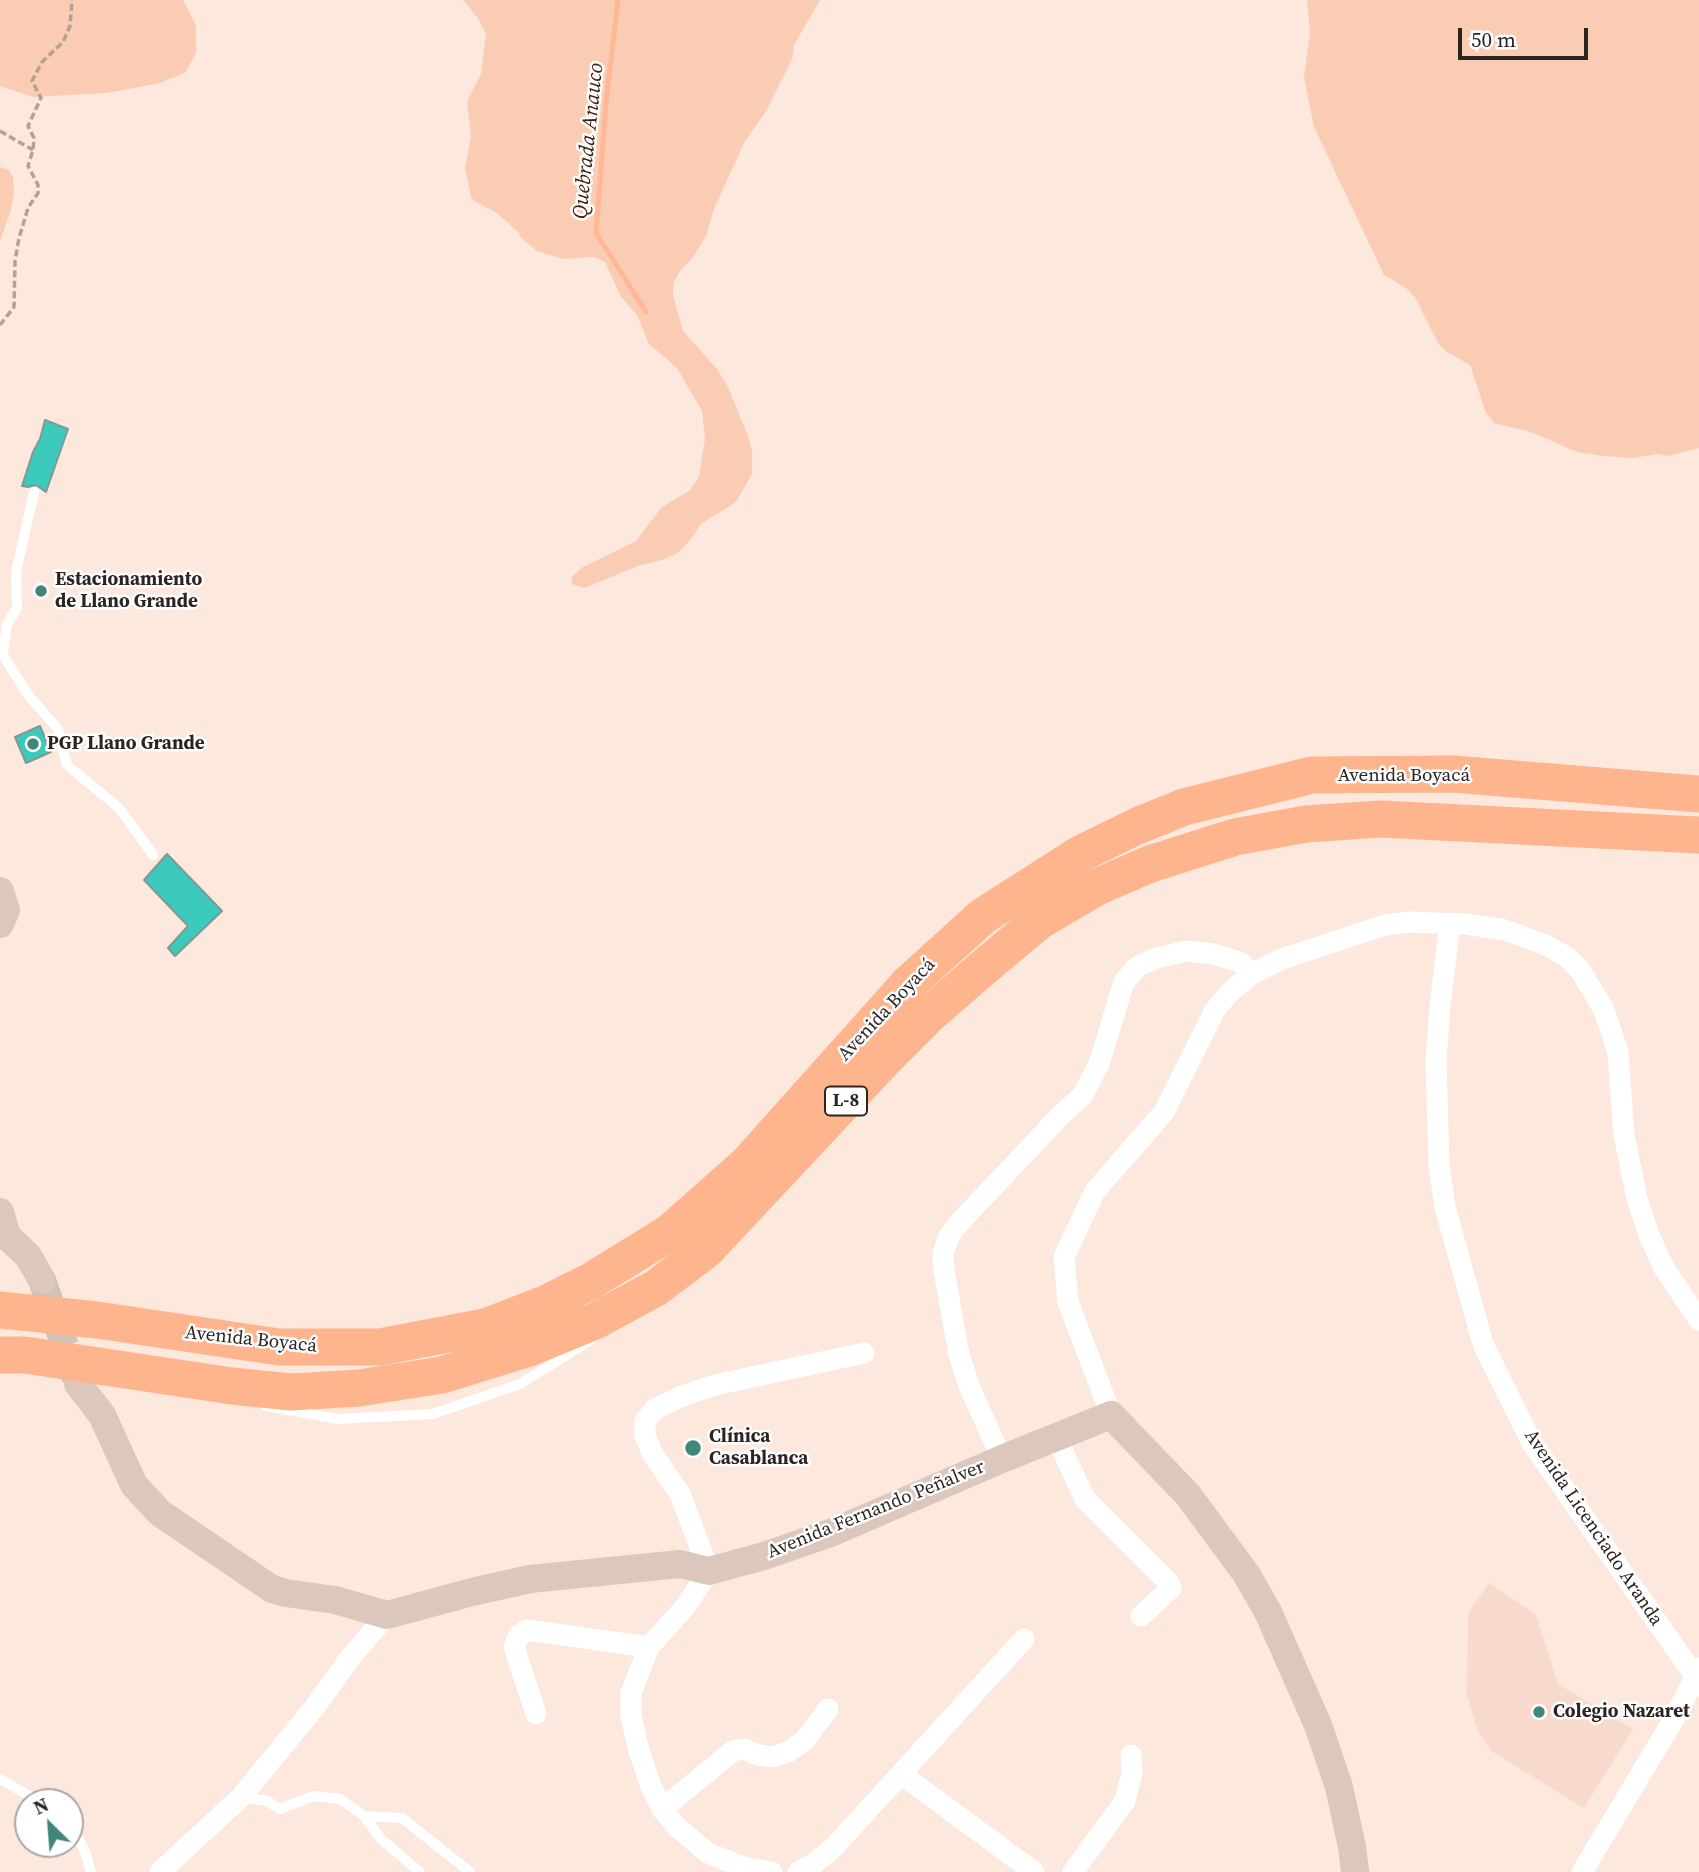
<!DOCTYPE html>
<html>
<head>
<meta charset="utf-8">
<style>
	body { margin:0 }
	#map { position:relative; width:1699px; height:1872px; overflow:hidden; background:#fce8dd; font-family:"Source Serif 4",serif }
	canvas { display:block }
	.north { position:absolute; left:14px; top:1788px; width:70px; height:70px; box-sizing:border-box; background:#fff; border:2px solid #aba7a6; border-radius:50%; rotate:335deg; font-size:19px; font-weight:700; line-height:28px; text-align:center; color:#2c2420 }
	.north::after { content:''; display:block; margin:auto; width:24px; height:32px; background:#40867d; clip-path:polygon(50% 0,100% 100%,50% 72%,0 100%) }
	.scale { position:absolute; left:1458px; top:28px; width:130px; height:32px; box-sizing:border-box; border:4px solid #2c2420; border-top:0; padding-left:9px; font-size:21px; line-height:24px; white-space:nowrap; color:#2c2420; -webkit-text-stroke:5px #fff; paint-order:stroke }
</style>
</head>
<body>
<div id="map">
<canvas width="1699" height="1872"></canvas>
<div class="north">N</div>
<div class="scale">50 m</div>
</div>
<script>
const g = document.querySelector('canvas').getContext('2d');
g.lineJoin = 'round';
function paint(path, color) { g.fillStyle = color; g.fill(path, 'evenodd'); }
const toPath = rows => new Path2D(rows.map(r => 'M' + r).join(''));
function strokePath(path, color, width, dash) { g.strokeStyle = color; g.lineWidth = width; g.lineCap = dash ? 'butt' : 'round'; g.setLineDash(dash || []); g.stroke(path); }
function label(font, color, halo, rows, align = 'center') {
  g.font = font + ' "Source Serif 4",serif'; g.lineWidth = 5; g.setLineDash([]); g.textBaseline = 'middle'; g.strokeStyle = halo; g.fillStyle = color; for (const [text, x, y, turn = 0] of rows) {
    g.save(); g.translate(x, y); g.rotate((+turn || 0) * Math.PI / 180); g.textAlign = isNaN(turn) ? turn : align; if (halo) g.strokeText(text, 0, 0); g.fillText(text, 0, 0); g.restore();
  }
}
paint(toPath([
	[1489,1583,1536,1615,1558,1684,1633,1729,1584,1808,1491,1751,1477,1729,1467,1695,1468,1613]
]), '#f7dacc');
paint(toPath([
	[0,0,183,0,196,25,196,53,185,73,160,83,107,93,33,97,0,86],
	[463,0,820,0,794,45,792,59,766,111,744,143,714,209,706,236,693,257,681,270,674,281,673,295,683,331,717,369,728,387,746,431,752,449,752,474,736,502,701,524,692,538,678,553,662,560,638,566,584,588,572,584,572,577,581,568,636,541,661,508,690,490,699,477,705,439,702,411,677,368,649,344,637,315,621,297,605,262,594,257,563,259,537,251,521,238,518,232,497,213,476,202,471,197,465,168,471,137,467,101,481,74,486,33,477,17],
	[1307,0,1699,0,1699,448,1669,456,1658,454,1633,458,1604,456,1577,452,1531,432,1494,423,1486,413,1470,365,1447,352,1438,343,1415,297,1406,288,1384,275,1314,127,1304,77,1310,32],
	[0,167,9,170,13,177,14,192,11,210,0,241]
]), '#faccb4');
strokePath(toPath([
	[618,0,606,103,596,233,646,312]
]), '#ffb893', 5);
const building = toPath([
	[45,420,68,429,46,492,36,485,28,487,22,486,33,452,40,439,45,420],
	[40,726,51,752,26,763,15,737,40,726],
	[167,854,222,911,175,956,168,948,188,926,144,880,167,854]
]);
paint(building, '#3bcabb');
strokePath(building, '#819894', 2);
strokePath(toPath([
	[42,1280,76,1378]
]), '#d2c1b7', 28, [28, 14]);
strokePath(toPath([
	[0,131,33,150],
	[0,325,14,307,15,261,19,238,28,208,38,193,38,185,28,166,33,150,34,138,28,126,41,98,32,81,42,62,63,42,70,26,72,0]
]), '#b1a198', 3.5, [7, 3.5]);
strokePath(toPath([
	[0,650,29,696,58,729,67,765,119,808,153,855],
	[3,652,7,624,17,608,16,572,34,492],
	[265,1406,338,1419,433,1414,520,1384,591,1340],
	[0,1779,40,1802],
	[241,1797,267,1801,280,1809,313,1796,340,1799,364,1816,381,1839,420,1872],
	[364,1816,402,1818,470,1872],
	[70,1822,86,1854,91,1872]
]), '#fff', 10);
strokePath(toPath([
	[1450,924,1440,1006,1436,1062,1439,1165,1445,1207,1483,1344,1532,1443,1695,1676,1699,1686],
	[1111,1415,1068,1302,1064,1257,1095,1191,1164,1112,1215,1010,1228,994,1252,974,1282,959,1385,925,1409,922,1466,924,1505,930,1546,945,1567,957,1580,970,1604,1010,1618,1053,1624,1135,1637,1199,1649,1235,1664,1268,1699,1320],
	[1056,1437,1085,1499,1169,1583,1171,1588,1141,1616],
	[1002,1459,969,1386,959,1354,944,1271,943,1254,948,1238,958,1224,1062,1114,1082,1096,1099,1064,1124,982,1137,967,1156,958,1187,951,1213,954,1240,962,1252,974],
	[536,1714,514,1647,519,1635,527,1630,649,1647],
	[901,1774,1034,1872],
	[662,1809,733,1751,744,1749,758,1755,772,1757,788,1752,804,1741,828,1709],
	[160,1872,241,1797,314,1708,350,1658,387,1615],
	[772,1872,743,1867,708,1853,678,1828,662,1809,651,1786,639,1751,631,1716,631,1693,649,1647,685,1607,709,1571,680,1494,652,1453,645,1435,645,1421,655,1409,682,1396,715,1385,864,1353],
	[798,1872,812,1865,833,1848,1024,1639],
	[1073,1872,1125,1801,1132,1773,1131,1755],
	[1582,1872,1678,1712,1699,1668]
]), '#fff', 21);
strokePath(toPath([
	[0,891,6,910,0,924],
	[0,1212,7,1236,28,1256,42,1280],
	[78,1384,102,1415,134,1485,160,1513,272,1589,286,1593,335,1600,387,1615,472,1592,530,1579,680,1564,709,1571,764,1556,833,1532,1002,1459,1111,1415,1188,1495,1247,1575,1268,1612,1318,1725,1339,1787,1352,1847,1355,1872]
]), '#dbc7bc', 28);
strokePath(toPath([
	[0,1310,97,1320,279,1347,380,1347,485,1327,545,1304,591,1281,669,1233,747,1164,908,984,983,916,1080,854,1137,826,1184,807,1312,775,1453,774,1699,794],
	[0,1355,25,1355,232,1386,291,1392,359,1388,442,1375,532,1347,595,1321,656,1288,706,1250,883,1061,930,1014,983,968,1039,921,1097,887,1150,864,1235,837,1306,824,1381,819,1699,835]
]), '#feb58e', 37);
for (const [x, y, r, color] of [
	[41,591,7,"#40867d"],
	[33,744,7,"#40867d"],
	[693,1448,9,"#40867d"],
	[1539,1712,7,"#40867d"]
]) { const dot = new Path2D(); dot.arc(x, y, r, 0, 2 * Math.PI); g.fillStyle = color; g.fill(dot); strokePath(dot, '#fff', 2.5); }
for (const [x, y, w] of [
	[846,1101,42]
]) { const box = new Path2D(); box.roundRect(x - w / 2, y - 14.5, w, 29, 5); g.fillStyle = '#fff'; g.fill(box); strokePath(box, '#2c2420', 2); }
label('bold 18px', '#2c2420', null, [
	["L-8",846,1101]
]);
label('bold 19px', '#2c2420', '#fff', [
	["Estacionamiento",55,580],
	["de Llano Grande",55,602],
	["PGP Llano Grande",47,744],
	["Clínica",709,1437],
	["Casablanca",709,1459],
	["Colegio Nazaret",1553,1712]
], 'left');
label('19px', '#2c2420', '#fff', [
	["Avenida Boyacá",1404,776],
	["Avenida Boyacá",887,1010,-47],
	["Avenida Boyacá",251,1340,6],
	["Avenida Fernando Peñalver",876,1510,-22],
	["Avenida Licenciado Aranda",1593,1528,56]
]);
label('italic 21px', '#42200d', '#fff', [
	["Quebrada Anauco",589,141,-84]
]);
</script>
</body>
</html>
